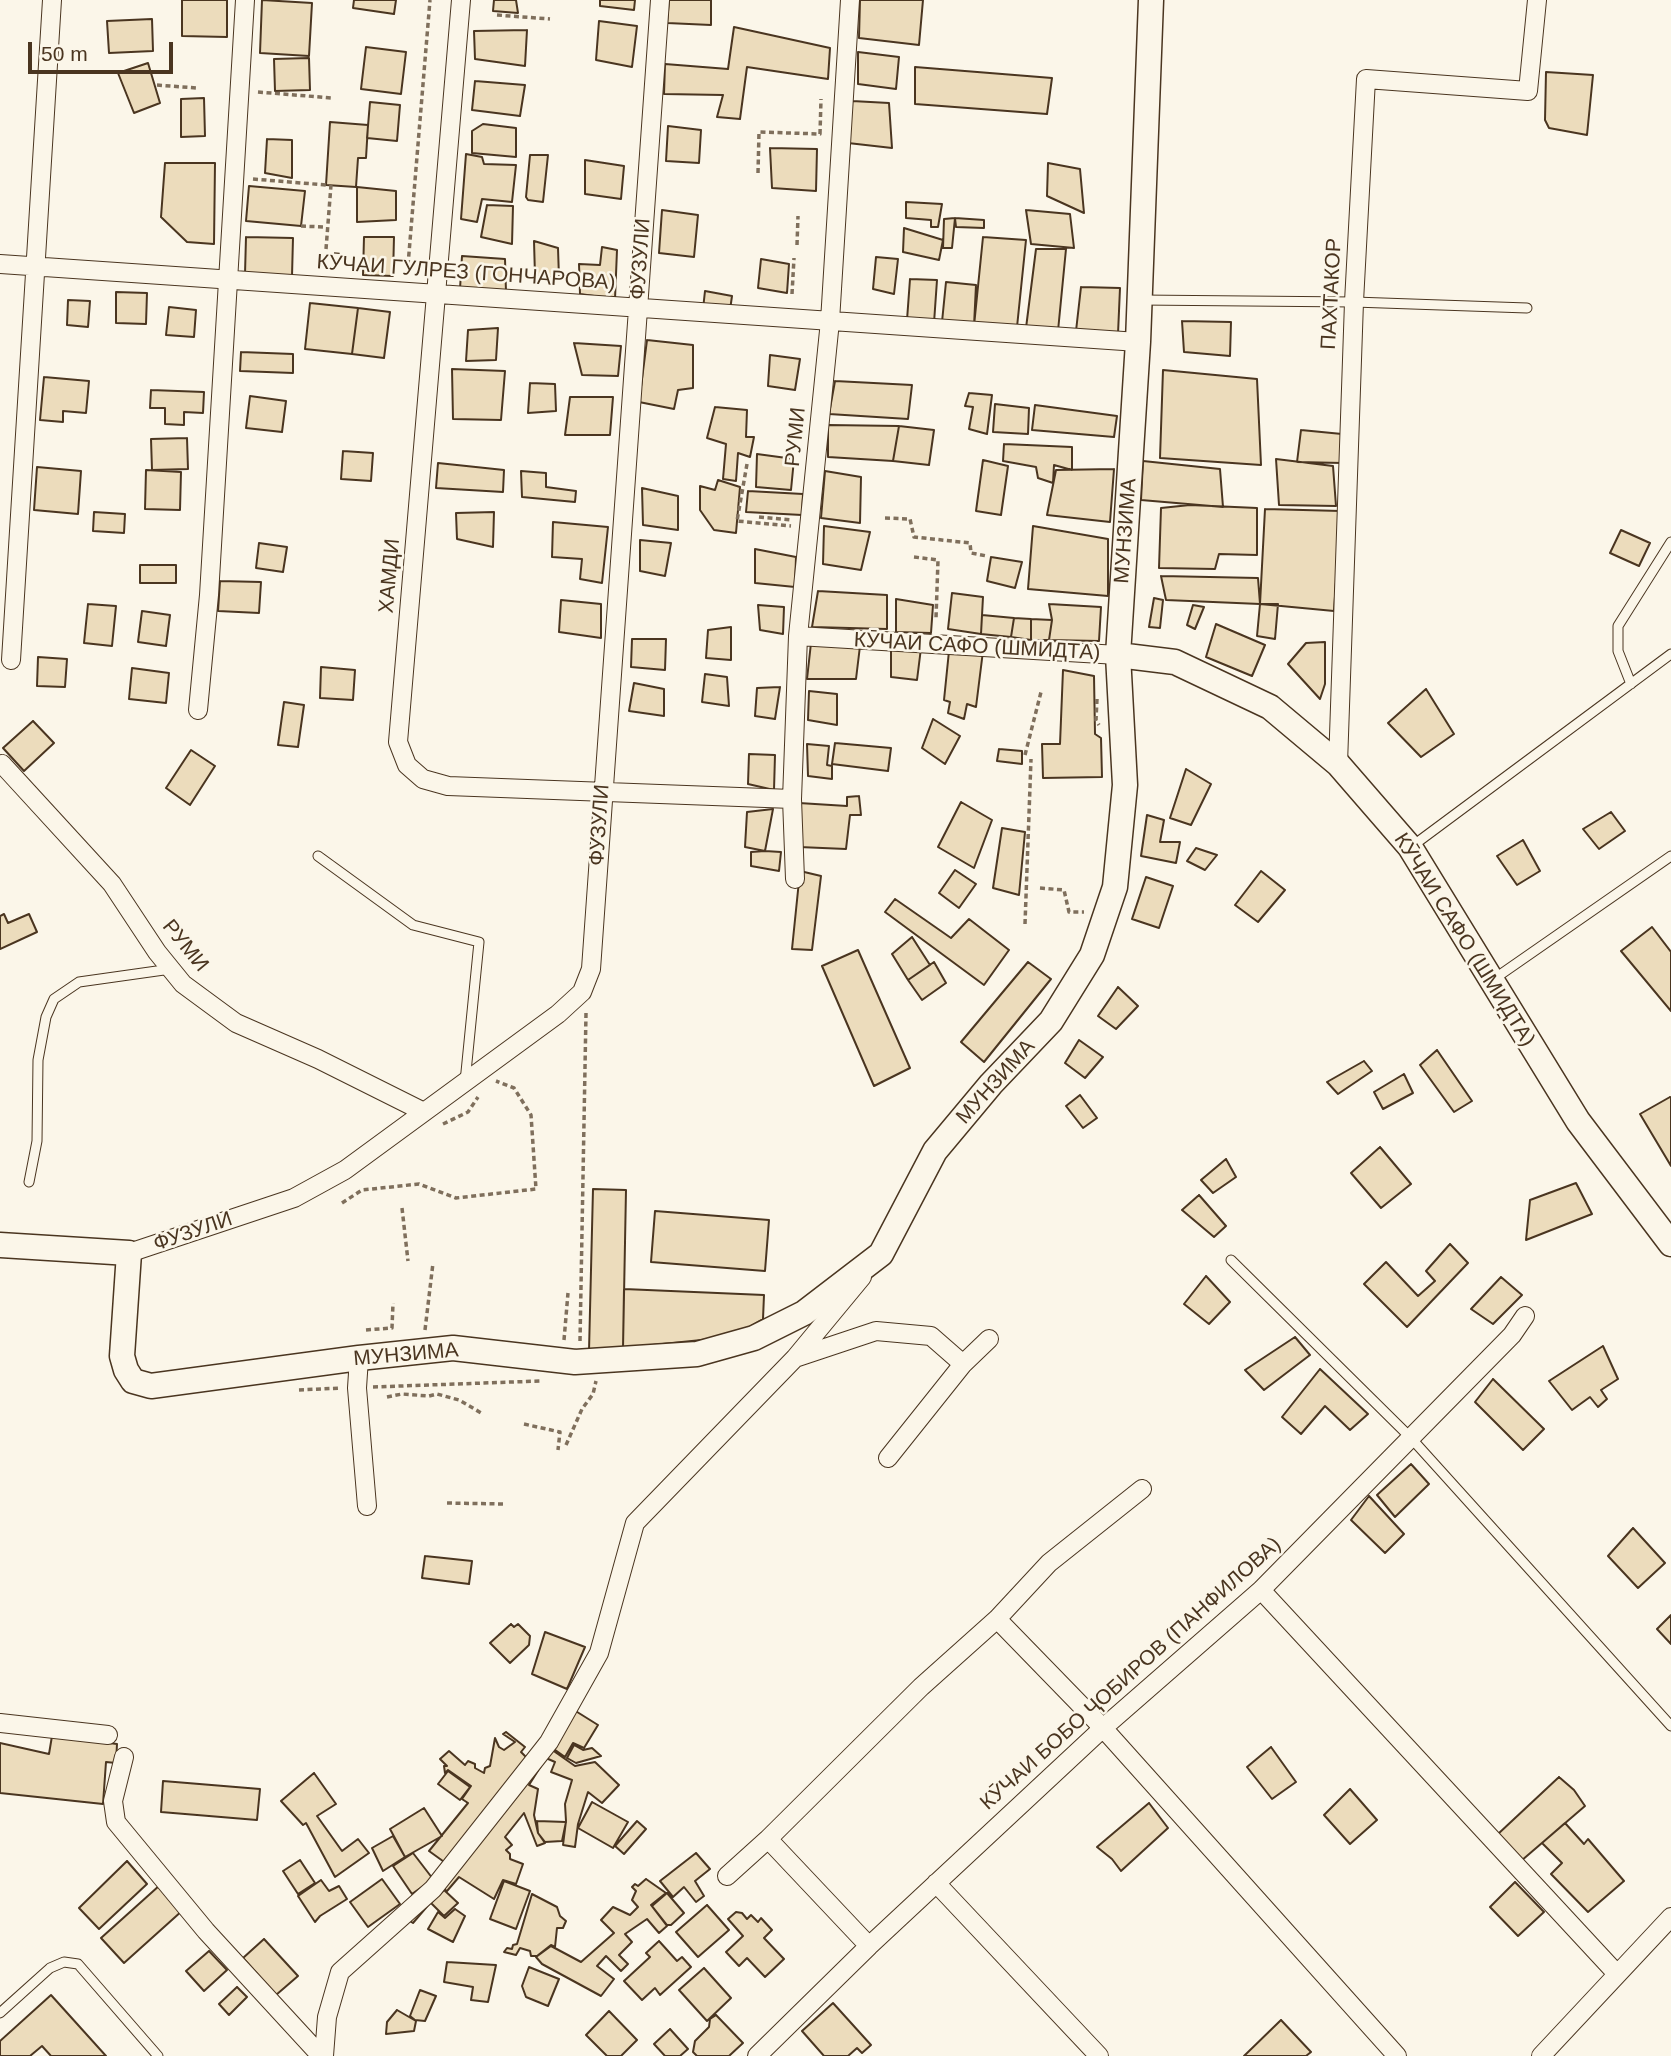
<!DOCTYPE html>
<html>
<head>
<meta charset="utf-8">
<style>
	body { margin:0 }
	#map { position:relative; width:1671px; height:2056px; overflow:hidden; background:#fbf6e9; font-family:Helvetica,sans-serif }
	canvas { display:block }
	.scale { position:absolute; left:28px; top:42px; width:145px; height:32px; box-sizing:border-box; border:4px solid #4a3520; border-top:0; padding-left:9px; font-size:21px; line-height:24px; white-space:nowrap; color:#4a3520; -webkit-text-stroke:5px #fbf6e9; paint-order:stroke }
</style>
</head>
<body>
<div id="map">
<canvas width="1671" height="2056"></canvas>
<div class="scale">50 m</div>
</div>
<script>
const g = document.querySelector('canvas').getContext('2d');
g.lineJoin = 'round';
function paint(path, color) { g.fillStyle = color; g.fill(path, 'evenodd'); }
const toPath = rows => new Path2D(rows.map(r => 'M' + r).join(''));
function strokePath(path, color, width, dash) { g.strokeStyle = color; g.lineWidth = width; g.lineCap = dash ? 'butt' : 'round'; g.setLineDash(dash || []); g.stroke(path); }
function label(font, color, halo, rows, align = 'center') {
  g.font = font + ' Helvetica,sans-serif'; g.lineWidth = 5; g.setLineDash([]); g.textBaseline = 'middle'; g.strokeStyle = halo; g.fillStyle = color; for (const [text, x, y, turn = 0] of rows) {
    g.save(); g.translate(x, y); g.rotate((+turn || 0) * Math.PI / 180); g.textAlign = isNaN(turn) ? turn : align; if (halo) g.strokeText(text, 0, 0); g.fillText(text, 0, 0); g.restore();
  }
}
const building = toPath([
	[182,0,227,0,227,37,182,36,182,0],
	[262,0,312,3,309,56,260,53,262,0],
	[354,0,396,0,394,14,353,8,354,0],
	[494,0,516,0,518,13,493,11,494,0],
	[600,0,635,0,634,10,600,6,600,0],
	[669,0,711,0,711,25,667,23,669,0],
	[860,0,923,0,919,45,859,38,860,0],
	[152,19,153,51,109,53,107,21,152,19],
	[599,21,637,26,632,67,596,60,599,21],
	[734,27,830,48,828,79,747,67,740,119,717,117,723,95,664,94,665,64,728,69,734,27],
	[527,30,525,66,475,59,474,31,527,30],
	[366,47,406,52,401,94,361,89,366,47],
	[858,52,899,57,896,89,858,84,858,52],
	[309,58,310,90,275,91,274,59,309,58],
	[148,63,160,103,134,113,118,73,148,63],
	[915,67,1052,78,1047,114,915,104,915,67],
	[1546,72,1593,75,1587,135,1549,128,1545,120,1546,72],
	[475,81,525,85,520,116,472,110,475,81],
	[204,98,205,136,181,137,181,99,204,98],
	[852,101,889,103,892,148,848,143,852,101],
	[370,102,400,105,397,141,367,138,370,102],
	[330,122,368,125,366,158,358,158,356,187,326,185,330,122],
	[483,124,516,128,516,157,472,153,472,131,483,124],
	[668,126,701,130,699,163,666,161,668,126],
	[267,139,292,140,292,178,265,173,267,139],
	[770,148,817,149,816,191,772,188,770,148],
	[466,154,482,157,484,164,516,165,512,202,482,199,477,222,461,219,466,154],
	[530,155,548,155,543,202,528,200,526,197,530,155],
	[585,160,624,166,621,199,585,194,585,160],
	[165,163,215,163,214,244,187,242,161,217,165,163],
	[1048,163,1080,169,1084,213,1047,196,1048,163],
	[249,186,305,191,301,226,246,221,249,186],
	[357,187,396,191,396,220,357,222,357,187],
	[906,202,942,204,938,227,931,227,931,220,906,218,906,202],
	[487,205,513,206,512,244,481,237,487,205],
	[662,210,698,215,694,257,659,253,662,210],
	[1026,210,1070,214,1074,248,1031,244,1026,210],
	[955,218,984,220,984,228,956,227,955,218],
	[955,218,952,248,943,248,944,219,955,218],
	[904,228,943,240,939,260,903,252,904,228],
	[246,237,293,238,292,276,245,274,246,237],
	[364,237,394,237,393,276,363,275,364,237],
	[983,237,1026,240,1017,327,974,326,983,237],
	[534,241,558,248,559,278,535,276,534,241],
	[602,247,617,250,615,299,580,294,579,264,600,265,602,247],
	[1036,249,1066,249,1058,331,1026,328,1036,249],
	[462,256,505,259,506,292,460,289,462,256],
	[876,257,898,259,894,294,873,289,876,257],
	[761,259,789,264,787,293,758,288,761,259],
	[910,279,937,280,934,323,907,320,910,279],
	[946,282,976,285,974,326,942,322,946,282],
	[1081,287,1120,288,1118,334,1076,331,1081,287],
	[705,291,732,296,730,310,703,309,705,291],
	[116,292,147,293,146,324,116,323,116,292],
	[68,300,90,301,88,327,67,325,68,300],
	[310,303,358,308,352,354,305,349,310,303],
	[169,307,196,310,194,337,166,335,169,307],
	[358,308,390,312,384,358,352,354,358,308],
	[1182,321,1231,322,1230,356,1184,352,1182,321],
	[498,328,496,360,466,361,468,330,498,328],
	[647,340,693,345,693,388,678,390,674,409,639,402,647,340],
	[574,343,621,346,618,376,582,375,574,343],
	[241,352,293,354,293,373,240,371,241,352],
	[770,355,800,359,795,390,768,386,770,355],
	[452,369,505,371,501,420,453,419,452,369],
	[1163,370,1257,379,1261,465,1160,458,1163,370],
	[44,377,89,381,86,413,63,411,63,422,40,420,44,377],
	[835,381,912,385,908,419,829,414,835,381],
	[530,383,555,384,556,411,528,413,530,383],
	[151,390,204,392,203,413,184,412,184,425,165,424,165,408,150,408,151,390],
	[969,393,992,395,987,434,969,429,973,407,965,406,969,393],
	[250,396,286,401,282,432,246,428,250,396],
	[570,397,613,397,610,435,565,435,570,397],
	[995,404,1029,408,1028,434,993,432,995,404],
	[1035,405,1117,416,1114,437,1032,430,1035,405],
	[715,407,747,410,746,437,754,437,750,457,738,453,736,481,723,479,726,444,707,438,715,407],
	[828,425,899,426,893,461,828,457,828,425],
	[899,426,934,430,929,465,893,461,899,426],
	[1301,430,1342,434,1342,463,1297,462,1301,430],
	[187,438,188,469,152,470,151,439,187,438],
	[1004,444,1072,447,1072,470,1054,465,1053,483,1038,478,1036,467,1003,461,1004,444],
	[343,451,373,453,371,481,341,479,343,451],
	[757,454,794,459,791,490,756,487,757,454],
	[1276,459,1333,466,1336,506,1279,505,1276,459],
	[983,460,1008,466,1001,515,976,511,983,460],
	[1143,461,1220,469,1223,507,1141,500,1143,461],
	[438,463,504,470,503,492,436,488,438,463],
	[37,467,81,471,78,514,34,510,37,467],
	[1114,469,1110,522,1047,515,1056,470,1114,469],
	[146,470,181,472,180,510,145,509,146,470],
	[521,471,546,473,546,487,576,491,575,502,522,497,521,471],
	[825,471,861,477,860,523,821,518,825,471],
	[718,480,740,487,736,533,714,530,700,510,700,486,715,490,718,480],
	[642,488,678,496,678,530,643,525,642,488],
	[748,491,803,494,802,515,746,512,748,491],
	[1190,505,1257,508,1257,555,1219,554,1215,569,1159,568,1161,508,1190,505],
	[1265,509,1341,511,1334,611,1260,604,1265,509],
	[94,512,125,514,124,533,93,531,94,512],
	[494,512,493,547,457,539,456,513,494,512],
	[553,522,608,527,602,583,580,579,582,559,552,557,553,522],
	[824,526,870,532,861,570,823,564,824,526],
	[1033,526,1108,539,1108,596,1028,589,1033,526],
	[1621,530,1650,543,1639,566,1610,553,1621,530],
	[640,540,671,543,665,576,640,571,640,540],
	[259,543,287,547,283,572,256,568,259,543],
	[755,549,796,557,795,587,755,583,755,549],
	[991,557,1022,562,1015,588,987,581,991,557],
	[140,565,176,565,176,583,140,583,140,565],
	[1161,576,1258,578,1260,604,1166,600,1161,576],
	[220,581,261,582,259,613,218,611,220,581],
	[818,591,887,595,887,629,812,627,818,591],
	[952,593,983,597,981,634,948,629,952,593],
	[1154,598,1163,600,1160,628,1149,627,1154,598],
	[896,599,933,605,931,633,896,632,896,599],
	[561,600,601,604,601,638,559,632,561,600],
	[88,604,116,606,112,646,84,643,88,604],
	[1049,604,1101,607,1099,641,1049,640,1052,620,1049,604],
	[1260,604,1278,604,1275,639,1257,636,1260,604],
	[758,605,784,607,783,634,760,630,758,605],
	[1193,605,1204,607,1195,629,1187,625,1193,605],
	[142,611,170,615,166,646,138,642,142,611],
	[982,615,1014,618,1011,637,981,634,982,615],
	[1014,618,1031,619,1031,640,1011,637,1014,618],
	[1031,619,1052,620,1049,640,1031,640,1031,619],
	[1216,624,1265,645,1252,676,1206,657,1216,624],
	[731,627,731,660,706,658,708,630,731,627],
	[632,639,666,639,665,670,631,667,632,639],
	[1325,642,1325,684,1320,699,1288,664,1306,643,1325,642],
	[811,643,860,646,856,679,807,679,811,643],
	[891,645,921,648,917,680,891,677,891,645],
	[949,651,983,651,976,707,967,704,964,719,948,713,950,702,944,700,949,651],
	[38,657,67,659,65,687,37,686,38,657],
	[321,667,355,670,353,700,320,698,321,667],
	[132,668,169,673,166,703,129,699,132,668],
	[1063,670,1094,676,1095,734,1101,738,1102,777,1043,778,1042,744,1060,744,1063,670],
	[705,674,727,677,729,706,702,702,705,674],
	[634,683,664,689,664,716,629,711,634,683],
	[780,687,775,719,755,716,757,688,780,687],
	[1426,689,1454,734,1421,757,1388,723,1426,689],
	[809,691,837,694,837,725,808,720,809,691],
	[284,702,304,705,298,747,278,745,284,702],
	[933,719,960,736,945,764,922,748,933,719],
	[33,721,54,743,24,771,3,748,33,721],
	[835,743,891,748,888,771,832,764,835,743],
	[807,744,829,746,827,765,832,766,832,779,808,776,807,744],
	[999,749,1022,751,1022,764,997,761,999,749],
	[191,750,215,766,190,805,166,788,191,750],
	[749,754,775,755,774,790,748,784,749,754],
	[1186,769,1211,784,1191,825,1170,818,1186,769],
	[859,796,861,815,850,815,846,849,799,847,799,803,847,806,847,797,859,796],
	[961,802,992,820,974,868,938,847,961,802],
	[773,809,765,851,745,847,747,812,773,809],
	[1611,812,1625,831,1599,849,1583,829,1611,812],
	[1147,815,1164,820,1160,842,1180,842,1176,863,1141,856,1147,815],
	[1002,828,1025,832,1019,895,993,888,1002,828],
	[1523,840,1540,871,1517,885,1497,856,1523,840],
	[1196,848,1217,855,1205,870,1187,861,1196,848],
	[765,851,781,852,779,871,751,866,751,852,765,851],
	[955,870,976,884,959,908,939,893,955,870],
	[800,871,821,876,812,950,792,949,800,871],
	[1261,871,1285,890,1258,922,1235,905,1261,871],
	[1146,877,1173,886,1159,928,1132,919,1146,877],
	[895,899,951,938,969,919,1009,950,984,985,885,912,895,899],
	[4,914,8,923,29,914,37,932,0,949,0,916,4,914],
	[1652,927,1671,952,1671,1011,1621,951,1652,927],
	[912,937,930,965,908,980,892,954,912,937],
	[858,950,910,1068,874,1086,822,966,858,950],
	[934,962,946,983,922,1000,908,980,934,962],
	[1028,962,1051,979,984,1062,961,1042,1028,962],
	[1118,987,1138,1006,1116,1029,1098,1016,1118,987],
	[1079,1040,1103,1057,1085,1078,1065,1063,1079,1040],
	[1437,1050,1472,1101,1454,1112,1420,1065,1437,1050],
	[1364,1061,1372,1071,1338,1094,1327,1082,1364,1061],
	[1404,1074,1413,1093,1383,1109,1374,1092,1404,1074],
	[1080,1095,1097,1118,1083,1128,1066,1106,1080,1095],
	[1670,1097,1671,1098,1671,1166,1640,1114,1670,1097],
	[1380,1147,1411,1184,1381,1208,1351,1173,1380,1147],
	[1226,1159,1236,1177,1213,1193,1201,1180,1226,1159],
	[1576,1183,1592,1214,1526,1240,1530,1200,1576,1183],
	[593,1189,626,1190,623,1348,589,1351,593,1189],
	[1199,1195,1226,1226,1214,1237,1182,1210,1199,1195],
	[655,1211,769,1220,765,1271,651,1262,655,1211],
	[1450,1244,1468,1263,1407,1327,1364,1284,1386,1262,1418,1296,1435,1281,1426,1271,1450,1244],
	[1206,1276,1230,1302,1209,1324,1184,1304,1206,1276],
	[1501,1277,1522,1295,1493,1324,1471,1309,1501,1277],
	[624,1289,764,1295,763,1319,731,1337,623,1348,624,1289],
	[1295,1337,1310,1355,1264,1390,1245,1370,1295,1337],
	[1603,1346,1618,1379,1601,1390,1607,1399,1598,1407,1590,1397,1572,1410,1549,1381,1603,1346],
	[1320,1369,1368,1414,1350,1430,1325,1406,1301,1434,1282,1417,1320,1369],
	[1493,1379,1544,1429,1523,1450,1475,1402,1493,1379],
	[1411,1464,1429,1484,1395,1517,1377,1495,1411,1464],
	[1369,1496,1404,1534,1385,1553,1351,1520,1369,1496],
	[1633,1528,1665,1563,1638,1588,1608,1556,1633,1528],
	[425,1556,472,1561,469,1584,422,1578,425,1556],
	[1671,1615,1671,1644,1657,1629,1671,1615],
	[511,1624,514,1627,518,1624,530,1636,529,1645,510,1663,490,1643,511,1624],
	[545,1632,585,1647,567,1689,532,1674,545,1632],
	[574,1710,598,1725,584,1748,573,1743,565,1757,551,1747,574,1710],
	[506,1732,525,1747,521,1752,528,1759,447,1864,429,1851,468,1803,462,1799,471,1786,448,1770,445,1773,444,1766,447,1766,440,1759,449,1751,465,1765,468,1761,475,1764,475,1768,484,1773,485,1768,490,1766,495,1738,499,1747,504,1750,515,1742,503,1734,506,1732],
	[52,1736,117,1744,116,1763,106,1762,103,1804,0,1793,0,1743,49,1754,52,1736],
	[574,1745,583,1750,592,1748,601,1756,576,1763,567,1758,574,1745],
	[548,1747,575,1766,595,1762,619,1785,602,1803,588,1792,578,1824,575,1847,563,1845,566,1821,565,1804,572,1780,551,1772,555,1762,546,1758,529,1785,538,1789,534,1815,538,1833,545,1843,537,1846,524,1813,505,1837,512,1845,506,1850,510,1854,510,1859,523,1864,516,1884,503,1880,494,1899,459,1877,447,1891,444,1889,430,1903,413,1923,405,1918,548,1747],
	[1271,1747,1296,1782,1272,1799,1247,1767,1271,1747],
	[448,1771,470,1787,460,1800,438,1784,448,1771],
	[314,1773,336,1804,317,1816,342,1851,358,1839,369,1853,335,1877,306,1823,303,1825,281,1801,314,1773],
	[1559,1777,1574,1790,1585,1806,1521,1861,1498,1834,1559,1777],
	[163,1781,260,1789,257,1820,161,1812,163,1781],
	[1350,1789,1377,1820,1350,1844,1324,1815,1350,1789],
	[592,1802,628,1822,613,1848,578,1828,592,1802],
	[1149,1803,1168,1828,1121,1871,1112,1859,1097,1847,1149,1803],
	[424,1808,442,1836,405,1857,390,1829,424,1808],
	[537,1821,566,1822,562,1841,545,1842,538,1833,537,1821],
	[637,1821,646,1829,624,1854,615,1846,637,1821],
	[1565,1823,1584,1844,1588,1839,1624,1881,1588,1912,1551,1874,1562,1863,1542,1843,1565,1823],
	[393,1836,405,1857,383,1871,372,1848,393,1836],
	[413,1853,433,1879,412,1894,393,1866,413,1853],
	[696,1853,710,1869,695,1881,704,1896,696,1902,684,1887,673,1897,660,1881,696,1853],
	[300,1860,315,1883,298,1894,283,1871,300,1860],
	[127,1861,147,1884,99,1929,79,1908,127,1861],
	[382,1879,400,1904,368,1927,350,1902,382,1879],
	[646,1879,666,1893,651,1905,667,1926,659,1933,647,1919,625,1934,632,1942,619,1955,628,1964,621,1971,606,1956,597,1966,614,1979,601,1996,542,1964,536,1957,551,1946,581,1962,614,1933,601,1920,613,1907,630,1915,638,1907,632,1900,636,1891,632,1887,635,1884,638,1886,646,1879],
	[321,1880,329,1891,339,1886,347,1899,320,1916,315,1922,298,1896,321,1880],
	[504,1881,530,1891,516,1929,490,1919,504,1881],
	[1515,1882,1544,1912,1518,1936,1490,1907,1515,1882],
	[160,1885,183,1910,124,1963,101,1938,160,1885],
	[444,1890,458,1903,444,1916,431,1903,444,1890],
	[667,1893,684,1913,671,1925,667,1925,652,1906,667,1893],
	[532,1894,557,1907,560,1916,566,1921,563,1928,557,1928,555,1947,551,1945,537,1956,531,1956,530,1951,520,1948,516,1955,504,1952,507,1948,512,1949,513,1945,517,1944,532,1894],
	[707,1905,729,1930,698,1957,676,1932,707,1905],
	[455,1909,465,1916,453,1942,428,1929,438,1912,445,1918,455,1909],
	[736,1912,742,1913,747,1919,751,1915,758,1922,761,1918,772,1930,764,1938,784,1959,765,1977,747,1958,739,1966,726,1952,743,1936,728,1919,736,1912],
	[264,1939,298,1976,276,1995,243,1958,264,1939],
	[659,1941,677,1961,682,1957,691,1967,660,1995,655,1988,642,2000,624,1981,650,1957,646,1953,659,1941],
	[209,1951,227,1970,204,1991,186,1971,209,1951],
	[447,1962,496,1965,488,2002,471,2000,473,1987,444,1982,447,1962],
	[529,1967,559,1979,548,2006,526,1997,522,1986,529,1967],
	[704,1968,731,1998,707,2021,679,1990,704,1968],
	[237,1987,247,1997,229,2015,219,2004,237,1987],
	[420,1990,436,1996,425,2021,415,2020,410,2016,420,1990],
	[51,1995,106,2056,51,2056,42,2046,30,2056,0,2056,0,2041,51,1995],
	[833,2003,871,2045,862,2053,857,2048,848,2056,824,2056,802,2031,833,2003],
	[397,2010,416,2021,414,2031,386,2034,387,2022,397,2010],
	[609,2011,637,2040,621,2056,607,2056,586,2035,609,2011],
	[716,2015,743,2043,729,2056,697,2056,693,2052,695,2041,709,2027,710,2019,716,2015],
	[1281,2020,1311,2052,1306,2056,1244,2056,1281,2020],
	[670,2029,688,2049,680,2056,665,2056,654,2044,670,2029]
]);
paint(building, '#ecdcbc');
strokePath(building, '#4a3520', 2);
const lane = toPath([
	[1140,300,1354,302,1527,308],
	[1631,684,1618,651,1618,626,1671,542],
	[1411,847,1671,654],
	[318,856,413,925,479,942,465,1082],
	[1494,979,1671,856],
	[29,1182,37,1141,38,1060,46,1017,54,999,79,982,171,969],
	[1231,1260,1411,1438,1671,1726],
	[0,2013,50,1968,64,1962,78,1964,158,2056]
]);
const street = toPath([
	[461,0,398,742,407,765,423,779,448,786,792,799],
	[0,264,1138,342],
	[798,636,1118,655],
	[11,660,52,0],
	[198,710,209,595,245,0],
	[1338,764,1354,302,1366,79,1528,91,1537,0],
	[0,765,2,764,112,884,157,952,183,984,236,1023,318,1059,424,1112],
	[795,879,792,799,798,636,830,321,850,0],
	[129,1253,294,1198,345,1170,558,1014,582,992,591,969,660,0],
	[359,1358,357,1388,367,1506],
	[795,1358,876,1331,931,1336,963,1364],
	[888,1458,963,1364,989,1339],
	[1261,1590,1617,1974],
	[997,1619,1103,1728,1397,2056],
	[0,1723,108,1735],
	[124,1757,113,1801,116,1822,206,1931,321,2056],
	[768,1839,869,1946],
	[727,1876,768,1839,921,1687,997,1619,1049,1563,1142,1489],
	[936,1883,1099,2056],
	[324,2056,327,2017,340,1972,433,1889,549,1742,599,1653,635,1523,795,1358,862,1277],
	[757,2056,869,1946,1103,1728,1261,1590,1512,1335,1525,1316],
	[1541,2056,1671,1917]
]);
const secondary = toPath([
	[1118,655,1175,662,1270,707,1338,764,1410,847,1578,1121,1671,1244],
	[0,1245,129,1253,122,1356,126,1370,133,1381,151,1386,359,1358,453,1348,575,1362,697,1354,754,1338,804,1313,881,1254,935,1151,991,1084,1051,1021,1092,955,1115,887,1125,785,1118,655,1138,342,1151,0]
]);
strokePath(lane, '#4a3520', 11);
strokePath(street, '#4a3520', 20);
strokePath(secondary, '#4a3520', 27);
strokePath(toPath([
	[497,15,550,19],
	[157,85,196,88],
	[258,92,332,98],
	[758,173,759,132,820,134,821,99],
	[253,179,326,185],
	[301,226,323,227],
	[797,245,798,216],
	[326,249,331,185],
	[408,265,430,0],
	[792,294,794,258],
	[747,464,737,521,791,526],
	[759,517,792,520],
	[885,518,910,519,914,537,970,543,971,553,987,556],
	[914,557,938,560,936,618],
	[1097,699,1096,720,1099,725],
	[1025,755,1041,692],
	[1040,888,1064,890,1069,912,1084,912],
	[1025,924,1031,759],
	[443,1124,468,1112,478,1097],
	[342,1203,362,1190,419,1184,456,1198,536,1189,531,1115,514,1088,496,1081],
	[402,1208,408,1261],
	[366,1330,392,1328,393,1303],
	[425,1330,433,1263],
	[564,1340,568,1293],
	[580,1341,586,1013],
	[373,1387,540,1381],
	[299,1390,341,1388],
	[387,1397,402,1394,429,1396,437,1394,459,1400,483,1414],
	[524,1424,560,1432,558,1450],
	[566,1445,582,1409,593,1394,596,1381],
	[447,1503,504,1504]
]), '#7f6f5c', 3.5, [5, 3.5]);
strokePath(lane, '#fbf6e9', 9);
strokePath(street, '#fbf6e9', 18);
strokePath(secondary, '#fbf6e9', 24);
label('21px', '#4a3520', '#fbf6e9', [
	["ФУЗУЛИ",641,259,-86],
	["КӮЧАИ ГУЛРЕЗ (ГОНЧАРОВА)",466,273,4],
	["ПАХТАКОР",1332,294,-87],
	["РУМИ",796,437,-84],
	["МУНЗИМА",1126,531,-86],
	["ХАМДИ",390,576,-85],
	["КӮЧАИ САФО (ШМИДТА)",977,647,3],
	["ФУЗУЛИ",600,825,-86],
	["КӮЧАИ САФО (ШМИДТА)",1464,940,58],
	["РУМИ",185,946,51],
	["МУНЗИМА",996,1082,-48],
	["ФУЗУЛИ",193,1232,-19],
	["МУНЗИМА",406,1355,-5],
	["КӮЧАИ БОБО ҶОБИРОВ (ПАНФИЛОВА)",1131,1674,-42]
]);
</script>
</body>
</html>
